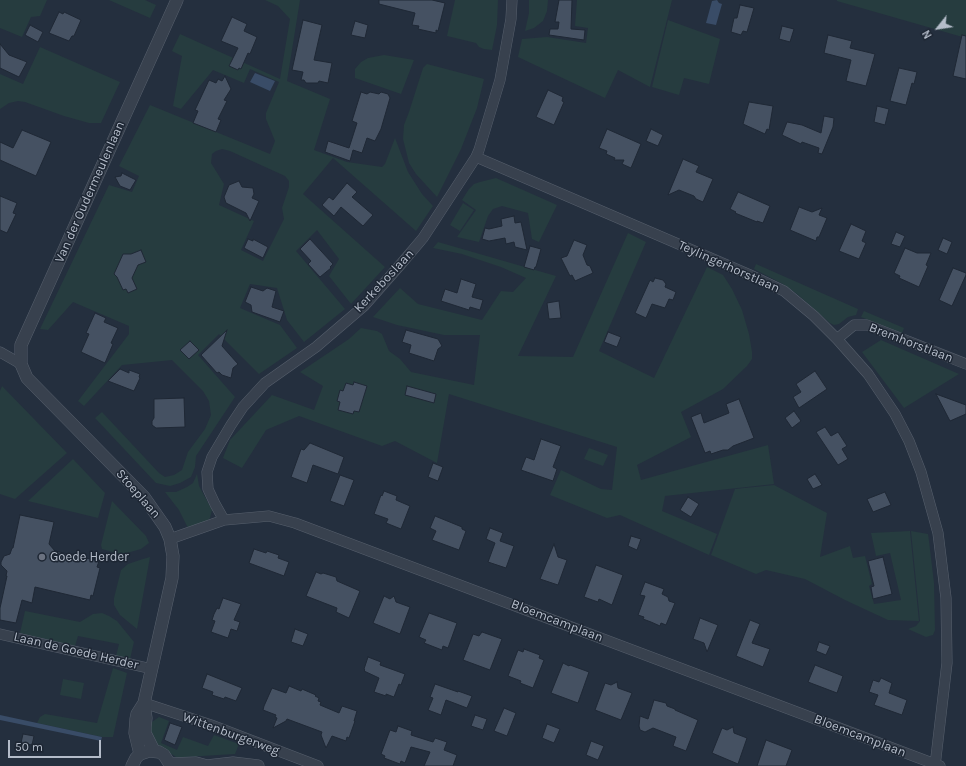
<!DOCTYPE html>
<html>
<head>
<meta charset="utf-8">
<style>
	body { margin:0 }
	#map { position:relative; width:966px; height:766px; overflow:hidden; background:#242f3e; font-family:Karla,sans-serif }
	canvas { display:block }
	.north { position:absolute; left:918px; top:8px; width:40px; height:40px; -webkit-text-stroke:3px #1d2633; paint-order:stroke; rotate:240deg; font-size:11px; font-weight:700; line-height:16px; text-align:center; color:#b4bcc9 }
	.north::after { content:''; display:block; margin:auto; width:14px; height:18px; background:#b4bcc9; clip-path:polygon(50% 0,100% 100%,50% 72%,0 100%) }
	.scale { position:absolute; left:8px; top:740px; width:93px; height:18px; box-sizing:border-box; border:2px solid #b4bcc9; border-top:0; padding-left:5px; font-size:12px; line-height:14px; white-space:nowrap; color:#b4bcc9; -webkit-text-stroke:3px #1d2633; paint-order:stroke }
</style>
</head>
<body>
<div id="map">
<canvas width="966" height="766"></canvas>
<div class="north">N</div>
<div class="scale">50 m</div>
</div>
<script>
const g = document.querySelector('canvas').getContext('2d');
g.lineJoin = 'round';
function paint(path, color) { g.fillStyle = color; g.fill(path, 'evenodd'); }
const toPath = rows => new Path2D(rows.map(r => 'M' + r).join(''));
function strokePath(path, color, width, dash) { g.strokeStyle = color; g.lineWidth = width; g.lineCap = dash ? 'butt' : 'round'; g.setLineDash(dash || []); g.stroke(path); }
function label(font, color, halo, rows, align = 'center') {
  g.font = font + ' Karla,sans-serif'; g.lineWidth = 3; g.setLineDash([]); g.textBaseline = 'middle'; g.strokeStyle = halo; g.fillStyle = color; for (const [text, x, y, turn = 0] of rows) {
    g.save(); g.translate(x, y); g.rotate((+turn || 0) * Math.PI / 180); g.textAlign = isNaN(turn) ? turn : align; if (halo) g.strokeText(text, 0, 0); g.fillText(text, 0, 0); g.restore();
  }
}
paint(toPath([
	[0,0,47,0,40,16,31,17,22,37,0,28],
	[109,0,145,0,156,5,150,18],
	[265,0,300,0,287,81,330,99,314,150,347,162,382,167,385,164,395,138,408,172,422,194,433,206,416,231,333,158,303,194,385,267,351,304,329,276,339,259,317,230,296,251,345,309,304,342,287,320,277,288,250,284,240,308,280,325,297,348,259,374,219,334,198,355,235,397,196,456,195,467,191,477,180,483,170,486,156,483,95,418,102,412,159,473,165,477,174,475,182,470,188,452,205,429,211,415,209,401,203,391,172,360,122,365,84,406,78,401,129,334,129,326,73,302,48,330,40,329,109,185,132,192,139,176,119,166,150,105,270,154,275,141,266,119,266,113,279,82,250,69,244,83,213,70,181,109,173,106,182,56,172,51,180,34,280,79,290,19,278,6],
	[222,149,230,151,285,176,289,181,289,187,282,208,284,219,263,261,241,250,254,221,219,205,224,184,211,163,212,154,216,151],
	[455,0,498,0,497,25,492,50,484,49,479,47,476,43,447,36],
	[529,0,548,0,547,11,543,21,534,28,525,31,529,13],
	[577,0,672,0,650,87,618,70,605,98,518,57,522,39,547,37,586,43,588,28,575,26],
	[837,0,966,0,966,38,837,1],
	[668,20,720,39,709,84,684,78,679,95,652,87],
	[40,47,120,82,101,123,89,123,64,116,25,102,18,101,9,103,0,109,0,74,23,84],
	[384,55,414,60,401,94,355,78,355,69,361,62,368,58],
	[427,64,484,79,477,108,461,149,437,197,416,174,409,163,403,139,404,125,409,112,423,68],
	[496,178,557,205,539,242,532,239,528,213,502,206,493,209,488,216,479,242,457,237,476,210,462,200,469,189,474,184,480,182],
	[463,203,474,210,460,231,450,225],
	[628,233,646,242,599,351,654,378,707,267,723,275,732,289,742,310,749,334,752,352,752,359,747,366,723,389,681,412,691,437,637,465,641,480,768,445,774,484,665,496,662,511,717,534,709,555,620,515,607,518,550,495,561,470,601,489,612,490,617,447,449,394,437,463,395,441,382,446,299,416,266,430,242,468,223,458,230,440,272,395,314,410,323,386,300,372,349,339,361,328,377,331,382,334,389,351,400,359,411,372,474,385,480,335,444,335,397,325,373,317,400,288,418,304,482,320,501,291,513,292,526,278,501,267,462,254,433,248,438,242,556,276,518,356,573,357],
	[756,264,858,309,856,315,848,317,839,324,834,325,830,323,797,294,783,284,754,269],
	[864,311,904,328,902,333,861,317],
	[881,340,959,374,904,408,862,352],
	[2,386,67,453,15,499,0,494,0,391],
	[589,448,608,455,603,466,584,459],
	[73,459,105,493,98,518,28,501],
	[197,474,199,486,212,510,210,518,205,523,188,528,179,510,165,492,176,492,187,487,193,483],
	[774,485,827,513,820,557,850,546,853,558,865,556,872,584,869,586,874,604,901,600,890,553,876,556,871,533,910,531,919,621,888,620,845,600,805,579,766,570,756,574,711,555,735,489],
	[112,501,146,536,149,543,141,549,127,553,116,553,102,549,101,545],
	[911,531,928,534,929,541,934,583,935,630,933,635,926,637,908,629,916,626,920,621],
	[150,557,137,629,120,615,114,605,114,598,121,570,128,564,143,559],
	[25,611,80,622,93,614,102,613,109,616,117,621,134,642,130,659,116,656,119,644,78,636,75,646,20,633],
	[113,668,127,673,113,737,102,737,37,723,40,717,45,714,97,723],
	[63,679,84,683,81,699,60,695],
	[159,717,169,721,161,743,177,750,183,737,208,746,214,735,239,744,235,754,185,757,179,759,158,745,153,739,150,726,152,722]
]), '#263c3f');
paint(toPath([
	[717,0,719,3,722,4,716,25,706,23,712,1],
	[255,73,275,81,270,91,250,82],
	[0,715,37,723,102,737,101,741,0,720]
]), '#394c67');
const building = toPath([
	[379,0,432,0,445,3,438,31,436,30,436,33,418,29,419,26,412,25,415,13,379,4,379,0],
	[559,0,572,0,571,29,585,30,584,40,549,35,550,29,558,29,559,22,555,22,559,0],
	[740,5,754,8,747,32,743,31,741,35,731,32,734,18,737,18,740,5],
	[59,12,63,14,64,12,81,20,74,36,72,36,69,41,49,33,59,12],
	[232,17,247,24,244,31,257,37,250,54,248,53,241,69,239,68,238,70,229,66,238,48,221,41,232,17],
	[303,20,322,25,314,60,332,63,328,83,319,81,318,83,306,83,304,80,301,80,303,72,292,70,303,20],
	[355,21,368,25,365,38,351,35,355,21],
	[30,25,43,32,38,42,25,35,30,25],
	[782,26,794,29,790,42,779,39,782,26],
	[828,35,852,41,850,48,875,54,866,86,846,81,851,60,824,53,828,35],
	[962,35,966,36,966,79,953,76,962,35],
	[0,44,9,55,27,62,19,77,0,68,0,44],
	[899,68,917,72,914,84,912,83,906,105,890,101,899,68],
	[225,76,231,89,224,100,227,101,218,119,221,120,216,132,193,123,198,111,195,110,209,80,216,83,218,79,222,81,225,76],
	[548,90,563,97,562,101,564,102,554,125,536,117,548,90],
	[361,92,367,94,370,92,379,94,381,92,388,94,390,98,381,129,375,141,367,138,362,153,353,150,350,161,325,152,328,141,349,148,357,123,352,121,361,92],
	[749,102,773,106,769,130,767,129,765,134,743,124,749,102],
	[877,106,889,109,885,125,874,122,877,106],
	[824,116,834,118,833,127,822,154,818,153,819,148,802,142,801,144,782,135,787,122,802,125,821,133,824,116],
	[607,129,641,144,631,168,622,164,624,160,614,160,615,158,606,154,607,151,599,148,607,129],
	[651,129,663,135,658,146,646,141,651,129],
	[22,130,51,142,36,176,0,160,0,142,13,148,22,130],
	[683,159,699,166,696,172,713,179,703,202,696,199,694,196,679,190,668,195,683,159],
	[122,173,136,180,130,190,120,186,115,177,121,176,122,173],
	[239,181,242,187,253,188,254,194,252,198,259,201,250,221,246,213,226,203,224,197,229,185,239,181],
	[347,183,357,192,352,197,373,215,363,226,341,207,334,216,322,205,329,197,333,200,347,183],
	[738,192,770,206,763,223,757,221,757,222,735,213,736,212,730,209,738,192],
	[0,196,17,203,13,213,16,214,7,233,0,230,0,196],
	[799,207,812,212,822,208,819,215,827,218,819,237,817,237,816,241,790,230,799,207],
	[514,216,515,223,521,222,527,250,515,247,514,242,506,244,505,238,489,241,482,239,485,228,489,229,502,226,501,219,514,216],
	[851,224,866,231,862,241,866,243,859,259,839,251,851,224],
	[896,232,905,236,900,247,891,244,896,232],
	[943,238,952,242,947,254,938,250,943,238],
	[248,239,253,241,253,239,268,247,263,258,244,248,248,239],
	[310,239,333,264,330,267,331,268,320,277,308,264,311,261,300,249,310,239],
	[574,240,587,245,583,255,587,265,590,266,593,273,575,281,572,275,570,276,561,258,567,256,574,240],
	[530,246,541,249,536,267,535,267,534,270,524,267,530,246],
	[905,248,917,253,931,253,926,265,928,266,919,287,899,278,900,276,894,273,905,248],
	[141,250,146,262,138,265,132,278,137,289,128,293,126,289,123,290,117,277,114,274,123,254,131,254,141,250],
	[953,268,966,273,966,275,952,306,939,300,953,268],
	[655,278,663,280,666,284,665,287,676,292,673,300,669,299,665,308,652,304,646,318,635,313,650,280,653,282,655,278],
	[461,279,476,284,472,297,483,300,480,310,470,307,469,310,441,301,445,289,457,293,461,279],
	[251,287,263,291,267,288,276,291,272,307,284,311,280,322,252,312,251,305,245,302,251,287],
	[559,301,561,318,549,319,547,303,559,301],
	[95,313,106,318,104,322,118,328,111,343,113,344,105,363,81,352,89,334,86,333,95,313],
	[227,330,222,346,238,364,233,368,231,378,222,375,219,372,217,373,201,355,227,330],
	[406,330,438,339,442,346,438,349,434,361,409,353,411,345,402,342,406,330],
	[608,332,621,337,617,347,604,342,608,332],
	[190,341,199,350,189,359,180,350,190,341],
	[120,369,129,373,129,370,140,374,139,377,140,378,134,391,108,381,120,369],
	[815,371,827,389,799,408,793,397,801,392,796,384,815,371],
	[354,382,367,386,359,412,354,411,353,414,338,410,340,402,337,401,340,390,343,391,346,383,353,385,354,382],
	[407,386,436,394,434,403,405,395,407,386],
	[936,394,966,405,966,414,950,421,936,394],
	[184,398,185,427,156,428,152,425,152,421,154,418,154,399,184,398],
	[739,399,754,438,733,446,728,450,723,450,711,454,710,451,705,453,691,417,701,413,704,423,729,413,726,404,739,399],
	[794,411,801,421,792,428,785,418,794,411],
	[825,427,831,436,838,432,847,446,842,449,848,459,838,465,816,432,825,427],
	[541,439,561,446,553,467,557,469,553,481,521,470,526,457,534,460,541,439],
	[310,443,344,457,338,474,313,465,307,483,291,477,301,449,304,450,310,443],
	[433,463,443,467,438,481,428,477,433,463],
	[815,474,822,485,813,489,807,479,815,474],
	[340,475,354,480,344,506,330,501,340,475],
	[384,491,397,496,396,500,410,506,401,529,386,523,388,519,374,514,381,495,382,496,384,491],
	[885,492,891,505,873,512,867,499,885,492],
	[688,497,699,504,691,517,680,510,688,497],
	[20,515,54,522,49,544,55,551,99,561,97,567,100,568,93,596,91,595,90,600,35,587,32,603,22,600,16,623,0,620,0,608,7,576,6,576,7,571,1,565,1,562,4,556,10,554,12,548,13,548,20,515],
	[435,516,462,527,462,529,466,531,459,550,432,540,436,531,430,528,435,516],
	[490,528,503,533,500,541,514,546,506,568,488,562,495,543,486,539,490,528],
	[631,536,641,539,637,550,628,546,631,536],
	[554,544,558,557,567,560,558,585,540,579,554,544],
	[254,549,266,553,267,551,279,555,278,558,289,562,284,576,249,563,254,549],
	[883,557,892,594,873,599,871,587,874,586,868,561,883,557],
	[596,565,623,575,612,605,599,599,598,602,584,597,596,565],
	[316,572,321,574,323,573,336,577,337,581,360,591,349,618,336,612,337,608,306,596,316,572],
	[645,582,664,589,662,594,668,597,669,601,675,603,666,625,661,623,660,626,651,622,643,619,644,617,638,615,645,596,640,595,645,582],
	[384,596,390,599,394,596,396,602,410,607,400,634,373,623,384,596],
	[223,598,241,604,234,620,240,622,237,631,231,629,228,638,211,632,215,621,212,620,214,614,217,608,219,609,223,598],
	[429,613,457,623,448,648,443,646,442,650,424,643,426,640,419,637,429,613],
	[700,618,718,625,707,652,704,643,693,639,700,618],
	[750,620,760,624,752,643,770,649,763,667,736,656,750,620],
	[295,629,308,634,303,646,291,642,295,629],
	[482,632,502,639,490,670,463,660,473,634,479,636,482,632],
	[819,642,830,646,826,655,816,651,819,642],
	[524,649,540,655,539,658,544,660,533,688,520,683,521,681,508,676,518,650,523,652,524,649],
	[368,657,381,662,380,665,405,674,401,685,399,684,394,697,386,694,386,696,374,692,379,678,364,671,365,670,364,669,368,657],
	[563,663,569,666,570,665,589,672,578,703,551,693,563,663],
	[815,665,843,676,837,693,808,682,815,665],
	[207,674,242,688,236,701,225,697,224,699,212,695,213,692,202,688,207,674],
	[881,678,892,683,889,693,907,700,902,715,874,705,878,695,869,692,873,680,879,682,881,678],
	[617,682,618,688,632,693,621,720,595,710,605,683,611,685,617,682],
	[435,684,458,692,458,691,472,696,467,708,446,700,441,715,428,710,433,698,430,697,435,684],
	[289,686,301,691,302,689,316,695,315,696,319,698,318,701,321,702,320,705,339,713,342,706,357,711,354,721,355,721,349,738,347,737,346,741,332,736,326,748,321,735,322,732,287,719,286,721,273,728,277,718,275,717,276,715,263,710,264,706,272,688,286,693,289,686],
	[654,700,666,703,667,706,675,709,675,710,698,720,686,751,673,746,676,737,653,728,645,732,640,730,639,726,640,716,648,719,654,700],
	[504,708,516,713,507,736,494,731,504,708],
	[475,715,487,719,483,730,471,726,475,715],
	[170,723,182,727,175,745,164,740,170,723],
	[547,724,560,729,554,743,542,738,547,724],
	[398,726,412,731,411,735,433,742,435,738,447,742,444,750,457,755,453,766,424,766,430,752,411,747,405,763,401,761,400,764,384,758,385,756,381,754,390,730,396,732,398,726],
	[733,727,734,733,747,738,738,764,712,753,722,728,727,730,733,727],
	[23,734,34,736,32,745,21,743,23,734],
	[766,740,792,750,786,766,757,766,766,740],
	[591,741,604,746,598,760,586,755,591,741]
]);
paint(building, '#455162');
strokePath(building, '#1f2835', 1);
const minor = toPath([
	[476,157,748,274,784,291,814,316,837,339,868,374,895,414,909,441,921,472,938,533,946,598,947,663,935,766],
	[837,339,854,325,867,325,966,364],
	[0,352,21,364],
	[224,520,215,504,208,489,207,472,212,457,231,425,243,407,265,383,316,347,364,306,401,264,423,238,476,157,479,150,500,80,511,19,512,0],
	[170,539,224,520,269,516,295,523,940,766],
	[0,634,152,669],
	[144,703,211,725,318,766]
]);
const tertiary = toPath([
	[144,703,146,718,145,727,145,733,154,751],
	[140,754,135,733,136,719,137,714,144,703,172,578,173,556,170,539,165,527,144,497,27,378,21,364,21,345,177,0],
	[170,764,196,763,207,766,233,763,258,766],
	[132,766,136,758,140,754,149,751,159,752,164,755,171,766]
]);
strokePath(minor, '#565f6c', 11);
strokePath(tertiary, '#565f6c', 13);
strokePath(minor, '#38414e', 10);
strokePath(tertiary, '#38414e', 12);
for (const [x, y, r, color] of [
	[42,557,4,"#6b7280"]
]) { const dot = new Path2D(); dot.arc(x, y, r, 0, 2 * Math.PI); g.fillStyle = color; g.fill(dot); strokePath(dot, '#1d2633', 1.5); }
label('13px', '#b4bcc9', '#1d2633', [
	["Van der Oudermeulenlaan",90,192,-66],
	["Teylingerhorstlaan",729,267,24],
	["Kerkeboslaan",384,281,-47],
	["Bremhorstlaan",911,343,21],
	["Stoeplaan",138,494,49],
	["Bloemcamplaan",557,621,21],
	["Laan de Goede Herder",76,651,13],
	["Wittenburgerweg",231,734,20],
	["Bloemcamplaan",860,736,21]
]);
label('13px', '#b4bcc9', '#1d2633', [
	["Goede Herder",50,557]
], 'left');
</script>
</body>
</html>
